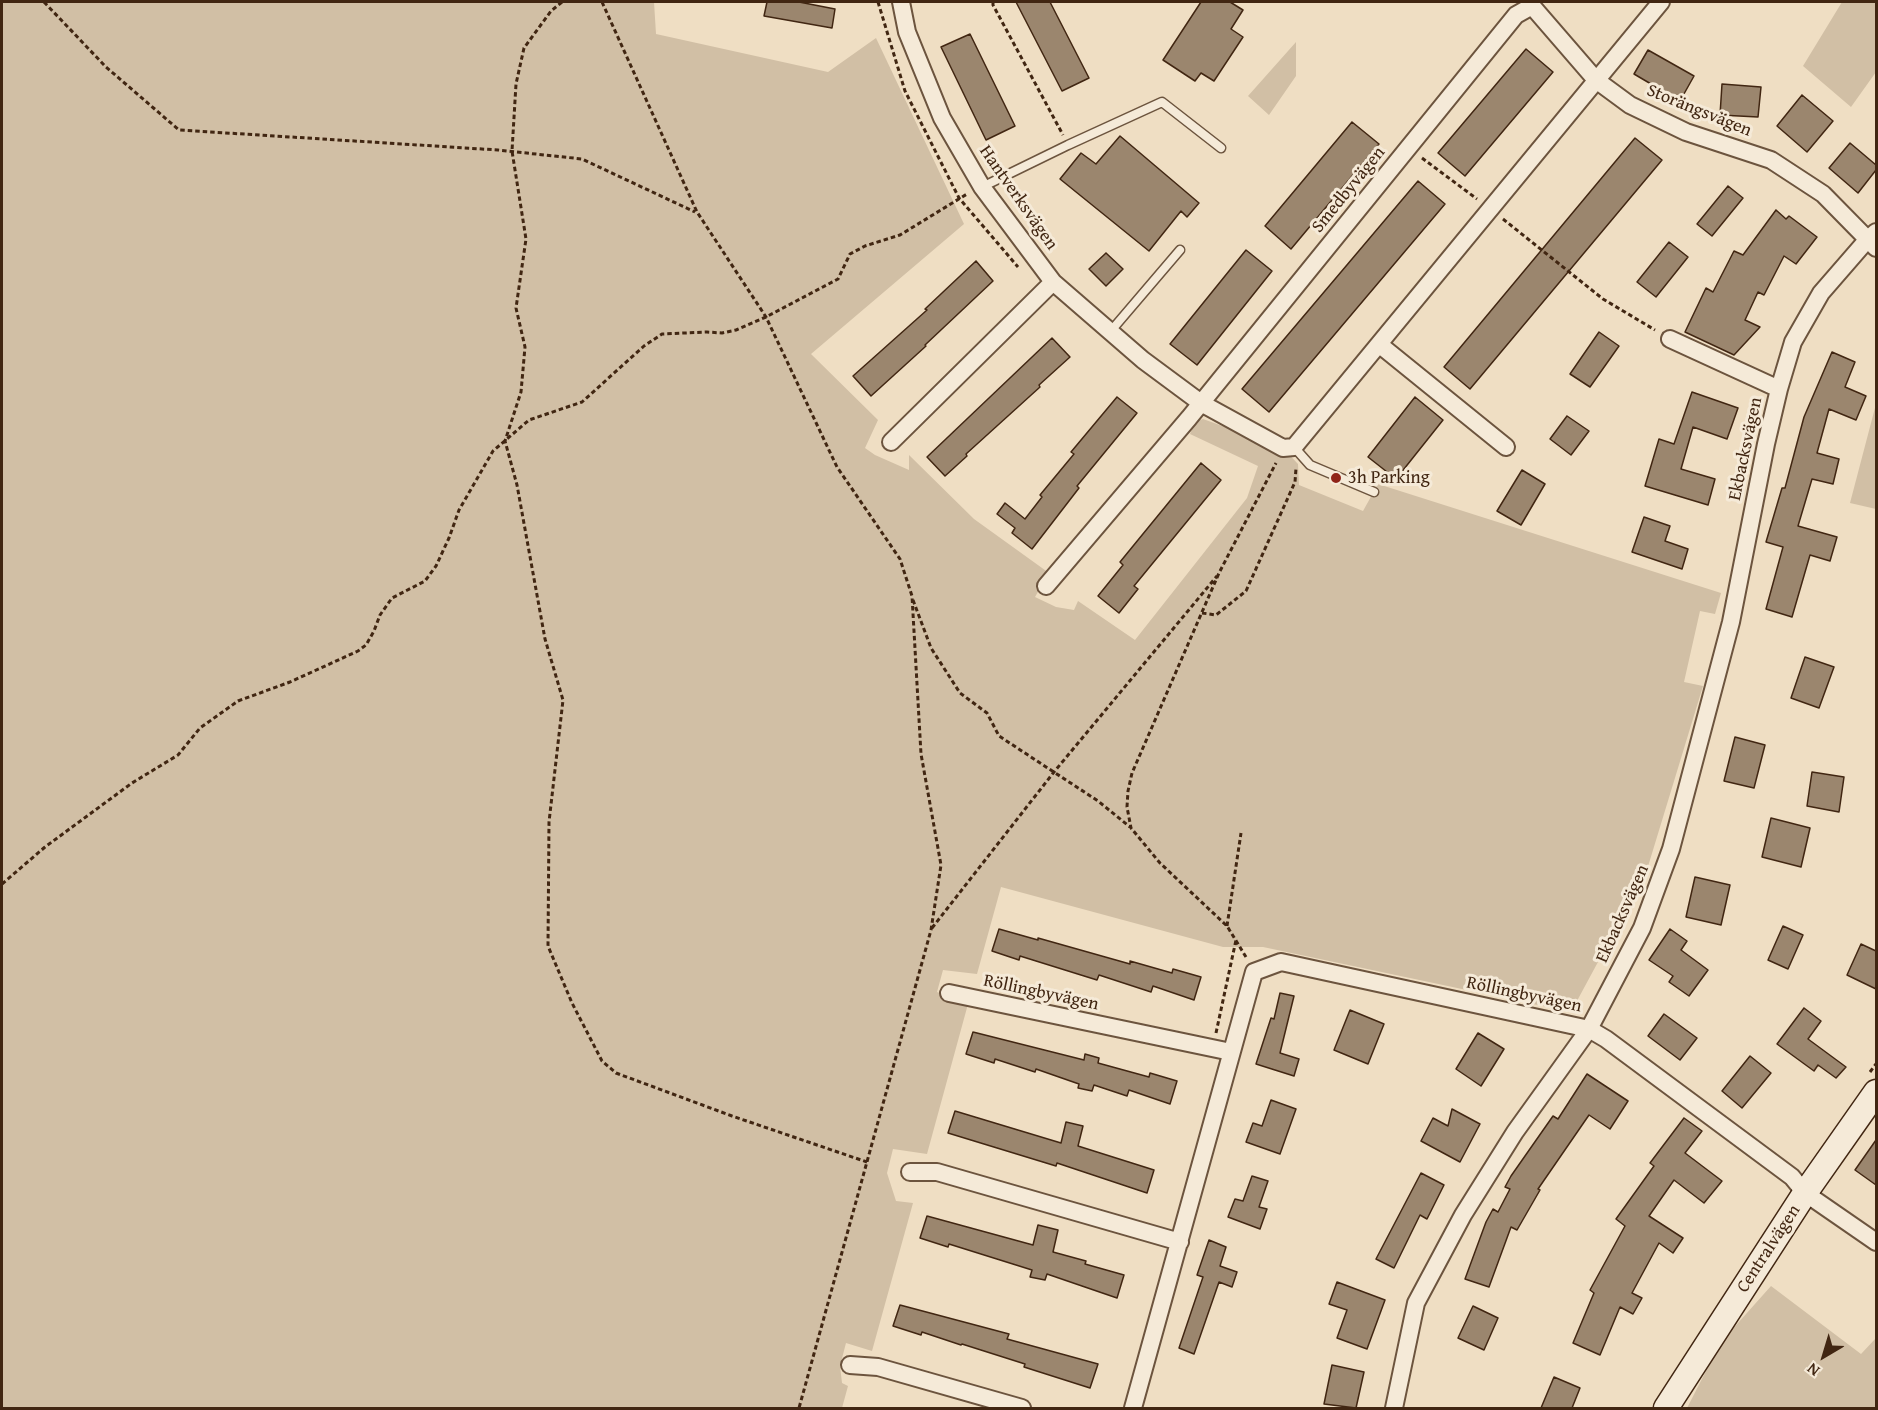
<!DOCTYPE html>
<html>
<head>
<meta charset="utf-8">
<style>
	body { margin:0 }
	#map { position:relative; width:1878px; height:1410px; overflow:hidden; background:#efdec3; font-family:"Gentium Book Plus",serif }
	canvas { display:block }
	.frame { position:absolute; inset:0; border:3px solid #412612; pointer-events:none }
	.north { position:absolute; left:1794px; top:1326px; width:60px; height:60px; -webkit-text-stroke:4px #f5ead8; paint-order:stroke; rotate:218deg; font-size:16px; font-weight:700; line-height:24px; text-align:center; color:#412612 }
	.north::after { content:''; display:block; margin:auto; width:21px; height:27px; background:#412612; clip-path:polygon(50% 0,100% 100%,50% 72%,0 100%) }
</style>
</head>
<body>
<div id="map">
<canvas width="1878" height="1410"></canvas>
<div class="frame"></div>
<div class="north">N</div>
</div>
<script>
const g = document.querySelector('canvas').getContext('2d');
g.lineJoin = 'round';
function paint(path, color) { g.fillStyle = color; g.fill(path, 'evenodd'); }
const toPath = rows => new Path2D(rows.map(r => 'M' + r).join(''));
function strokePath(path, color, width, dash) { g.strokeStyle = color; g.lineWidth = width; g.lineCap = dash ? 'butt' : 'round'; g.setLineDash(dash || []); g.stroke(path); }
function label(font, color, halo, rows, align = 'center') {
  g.font = font + ' "Gentium Book Plus",serif'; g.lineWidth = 6; g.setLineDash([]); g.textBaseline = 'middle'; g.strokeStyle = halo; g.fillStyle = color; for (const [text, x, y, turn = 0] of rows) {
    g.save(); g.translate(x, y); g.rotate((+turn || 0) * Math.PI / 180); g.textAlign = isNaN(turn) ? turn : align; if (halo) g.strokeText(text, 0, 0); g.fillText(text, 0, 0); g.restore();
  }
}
paint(toPath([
	[2,2,654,2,656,34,828,72,876,38,964,224,811,354,878,420,865,448,875,455,909,470,909,455,974,519,1049,573,1035,597,1056,607,1074,610,1078,601,1135,640,1247,498,1258,466,1190,434,1195,422,1203,419,1283,448,1298,464,1299,485,1363,511,1378,484,1721,593,1715,614,1700,611,1684,682,1703,686,1646,873,1571,1012,1263,947,1223,947,1001,887,977,974,943,970,937,992,968,1004,927,1154,893,1149,887,1173,896,1201,913,1203,872,1351,846,1343,840,1366,842,1383,848,1386,842,1408,2,1408],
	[1842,2,1876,2,1876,72,1851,107,1803,66],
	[1296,42,1296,76,1269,115,1248,96],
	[1876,404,1876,509,1850,503],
	[1771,1286,1861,1354,1876,1338,1876,1408,1687,1408,1721,1342]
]), '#d1bfa5');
const building = toPath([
	[767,2,799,2,835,9,832,28,764,16,767,2],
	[1016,2,1050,2,1089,78,1062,91,1016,2],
	[1201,2,1230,2,1243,10,1231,29,1243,37,1214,81,1201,73,1195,81,1163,60,1201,2],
	[970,34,1015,126,986,140,941,47,970,34],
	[1526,49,1553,72,1465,176,1438,153,1526,49],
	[1648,50,1694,76,1680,101,1634,74,1648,50],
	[1722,84,1761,87,1758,117,1720,115,1722,84],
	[1802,95,1833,121,1807,152,1777,126,1802,95],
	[1352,122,1379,144,1291,249,1265,226,1352,122],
	[1120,136,1199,203,1187,217,1181,211,1149,251,1060,179,1081,153,1096,164,1120,136],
	[1635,138,1662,160,1470,389,1444,367,1635,138],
	[1850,143,1876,165,1876,170,1858,193,1829,168,1850,143],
	[1418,181,1445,204,1269,412,1242,389,1418,181],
	[1728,186,1743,198,1712,236,1697,224,1728,186],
	[1776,210,1786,219,1789,216,1817,237,1796,264,1784,256,1764,295,1758,292,1745,320,1760,327,1734,355,1685,332,1706,288,1713,292,1734,251,1743,255,1776,210],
	[1669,242,1688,257,1656,297,1637,282,1669,242],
	[1246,250,1272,271,1197,365,1170,344,1246,250],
	[1106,253,1123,269,1106,286,1089,269,1106,253],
	[976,261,993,281,925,345,926,346,871,396,853,376,927,310,925,309,976,261],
	[1599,332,1619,346,1590,387,1570,374,1599,332],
	[1052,338,1070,357,1039,385,1040,387,966,454,967,456,945,476,927,457,1052,338],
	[1832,352,1855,362,1845,387,1866,396,1856,420,1829,409,1817,453,1839,459,1833,484,1812,479,1798,526,1837,537,1830,561,1810,555,1792,617,1766,609,1783,547,1766,542,1782,488,1785,488,1804,417,1832,352],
	[1692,392,1738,408,1727,439,1693,427,1681,469,1715,479,1708,505,1645,486,1659,439,1674,444,1692,392],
	[1117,397,1137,413,1077,486,1079,488,1032,549,1012,533,1015,528,997,514,1005,503,1025,519,1042,497,1040,495,1074,454,1071,452,1117,397],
	[1415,397,1443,420,1396,479,1368,457,1415,397],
	[1567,416,1589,431,1571,455,1550,439,1567,416],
	[1201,463,1221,480,1134,586,1138,589,1119,613,1098,596,1123,565,1120,562,1201,463],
	[1522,470,1545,484,1521,525,1497,511,1522,470],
	[1644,517,1670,526,1665,541,1688,549,1682,569,1632,552,1644,517],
	[1805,657,1834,667,1819,708,1791,698,1805,657],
	[1735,737,1765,745,1754,788,1724,781,1735,737],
	[1812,772,1844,777,1839,812,1807,806,1812,772],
	[1771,818,1810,828,1801,867,1762,857,1771,818],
	[1695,877,1730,885,1721,925,1686,917,1695,877],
	[1783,926,1803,935,1788,969,1768,960,1783,926],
	[999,929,1038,940,1038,938,1130,964,1130,961,1172,973,1173,969,1201,977,1194,1000,1153,986,1151,992,1099,975,1097,980,1020,956,1019,960,992,951,999,929],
	[1670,929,1687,941,1681,950,1708,970,1689,996,1669,982,1673,976,1649,960,1670,929],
	[1861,944,1876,951,1876,989,1847,975,1861,944],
	[1280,993,1294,996,1280,1053,1299,1059,1294,1076,1256,1064,1271,1018,1274,1019,1280,993],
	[1804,1008,1821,1021,1808,1039,1846,1067,1836,1078,1818,1065,1814,1071,1777,1044,1804,1008],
	[1350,1010,1384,1024,1368,1064,1334,1050,1350,1010],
	[1664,1014,1697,1038,1680,1060,1648,1036,1664,1014],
	[973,1032,1084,1060,1085,1054,1099,1058,1098,1063,1149,1077,1150,1073,1177,1081,1170,1104,1129,1090,1127,1096,1094,1085,1092,1091,1078,1088,1079,1084,1036,1069,1035,1072,995,1059,994,1063,966,1054,973,1032],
	[1478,1033,1504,1049,1481,1086,1456,1069,1478,1033],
	[1750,1056,1771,1073,1742,1108,1722,1091,1750,1056],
	[1587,1074,1628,1101,1610,1129,1589,1115,1538,1189,1540,1190,1517,1230,1511,1227,1489,1287,1465,1279,1486,1222,1493,1209,1498,1212,1510,1189,1505,1187,1511,1176,1553,1116,1558,1119,1587,1074],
	[1271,1100,1296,1109,1280,1154,1246,1142,1253,1123,1262,1126,1271,1100],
	[1452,1109,1480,1124,1460,1162,1421,1141,1433,1118,1448,1126,1452,1109],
	[955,1111,1061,1143,1066,1122,1083,1126,1078,1146,1154,1170,1147,1193,1057,1163,1056,1166,948,1133,955,1111],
	[1684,1118,1702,1131,1685,1153,1722,1181,1704,1203,1674,1180,1649,1216,1683,1238,1673,1253,1659,1243,1632,1293,1642,1298,1633,1314,1620,1307,1600,1355,1573,1343,1594,1293,1590,1290,1625,1226,1616,1219,1654,1166,1650,1163,1684,1118],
	[1876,1140,1876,1185,1855,1170,1876,1140],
	[1421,1173,1444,1185,1427,1219,1420,1215,1394,1268,1376,1259,1421,1173],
	[1252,1176,1268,1181,1259,1207,1267,1209,1260,1229,1228,1217,1235,1199,1243,1201,1252,1176],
	[927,1216,1033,1245,1038,1225,1058,1230,1053,1252,1086,1261,1085,1264,1124,1275,1117,1298,1047,1274,1045,1280,1030,1277,1032,1270,949,1244,948,1247,920,1238,927,1216],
	[1209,1240,1226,1247,1220,1266,1237,1272,1232,1287,1219,1282,1194,1354,1179,1348,1203,1277,1197,1275,1209,1240],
	[1337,1282,1385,1300,1367,1349,1337,1338,1347,1310,1329,1304,1337,1282],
	[900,1305,1009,1334,1007,1339,1098,1364,1090,1388,1024,1367,1025,1364,962,1344,961,1345,922,1332,921,1335,893,1326,900,1305],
	[1473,1306,1498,1318,1484,1350,1458,1338,1473,1306],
	[1332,1365,1364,1372,1356,1408,1324,1404,1332,1365],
	[1554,1377,1580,1388,1572,1408,1541,1408,1554,1377]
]);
paint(building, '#9b866e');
strokePath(building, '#412612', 1.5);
const lane = toPath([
	[982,187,1068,145,1162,102,1221,148],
	[1110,332,1180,250],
	[1294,447,1310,465,1374,492]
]);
const street = toPath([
	[901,2,907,32,942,118,982,187,1053,282,1143,360,1201,403,1283,448,1294,447,1661,2],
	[1530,2,1532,6,1596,80,1630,105,1686,132,1771,160,1823,194,1876,248],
	[1670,339,1779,389],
	[1380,345,1506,447],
	[891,442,1053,282],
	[1046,586,1189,418,1516,15,1532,6],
	[949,993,1231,1052],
	[910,1172,937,1172,1180,1242],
	[850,1365,878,1367,1022,1408],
	[1133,1408,1254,972,1281,962,1589,1029,1606,1039,1792,1177,1805,1193,1876,1242],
	[1394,1408,1416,1303,1463,1215,1515,1132,1589,1029,1642,928,1671,849,1731,622,1766,444,1779,389,1793,342,1821,293,1867,240,1876,232]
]);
const secondary = toPath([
	[1666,1408,1805,1193,1876,1092]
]);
strokePath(lane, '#6c543e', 11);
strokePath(street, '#6c543e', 20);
strokePath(secondary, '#412612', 27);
strokePath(toPath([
	[44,2,106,67,179,130,498,150,582,159,695,212],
	[562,2,551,11,524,48,516,84,512,151,526,239,516,308,525,347,521,392,505,441,517,485,545,639,563,700,549,822,548,946,572,1003,602,1061,616,1073,732,1116,867,1162],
	[602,2,697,212,766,317,837,467,900,559,912,596,921,754,941,865,931,930,799,1408],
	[878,2,905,91,959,198,1018,267],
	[993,2,993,5,1063,135],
	[1422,158,1477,199],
	[1503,219,1603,299,1655,330],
	[913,600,931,648,960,693,987,713,999,736,1098,801,1130,827],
	[1202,613,1216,615,1246,591,1295,482,1296,468],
	[2,884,45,847,132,783,178,755,200,728,238,701,290,682,358,651,366,645,374,631,380,615,392,598,425,581,436,566,449,538,459,510,493,451,529,420,582,402,644,346,662,334,707,332,722,333,736,330,766,317,838,279,850,254,865,246,900,235,967,194],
	[1227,926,1241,833],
	[932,928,1054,772,1217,576],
	[1246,957,1227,926,1160,863,1131,828,1127,807,1128,791,1132,773,1219,573,1276,463],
	[1216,1033,1236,940],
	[1870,1072,1876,1064]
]), '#412612', 3, [4.5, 3]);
strokePath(lane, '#f5ead8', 8);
strokePath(street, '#f5ead8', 16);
strokePath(secondary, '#f5ead8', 24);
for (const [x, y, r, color] of [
	[1336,478,6,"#8f2418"]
]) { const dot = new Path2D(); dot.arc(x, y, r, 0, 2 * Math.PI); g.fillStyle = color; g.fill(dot); strokePath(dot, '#f5ead8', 2); }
label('18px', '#412612', '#f5ead8', [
	["Storängsvägen",1699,111,22],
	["Smedbyvägen",1349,190,-51],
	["Hantverksvägen",1018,198,55],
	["Ekbacksvägen",1746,449,-78],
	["Ekbacksvägen",1623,914,-66],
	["Röllingbyvägen",1041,993,12],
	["Röllingbyvägen",1524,995,12],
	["Centralvägen",1769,1249,-57]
]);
label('18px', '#412612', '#f5ead8', [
	["3h Parking",1348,478]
], 'left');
</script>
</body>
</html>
